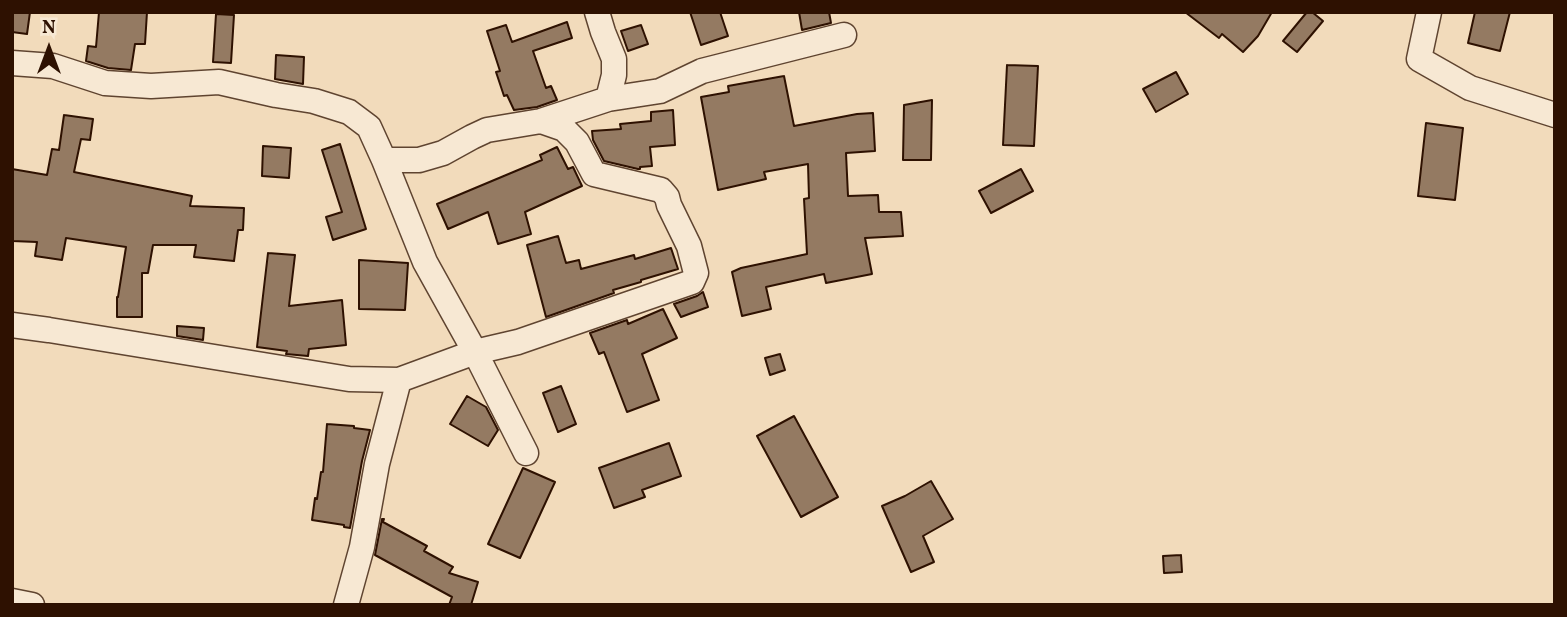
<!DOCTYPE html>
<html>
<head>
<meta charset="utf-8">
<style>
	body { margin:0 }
	#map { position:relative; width:1567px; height:617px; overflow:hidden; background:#f2dbbb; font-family:Vollkorn,serif }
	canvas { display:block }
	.frame { position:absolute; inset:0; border:14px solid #2e1101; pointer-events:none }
	.north { position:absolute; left:14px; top:14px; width:70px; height:70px; -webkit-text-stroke:5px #f7e8d3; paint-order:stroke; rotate:0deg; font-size:19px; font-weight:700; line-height:28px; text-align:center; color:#2e1101 }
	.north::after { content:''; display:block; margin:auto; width:24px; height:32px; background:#2e1101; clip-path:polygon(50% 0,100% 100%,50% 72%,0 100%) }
</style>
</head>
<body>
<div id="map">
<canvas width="1567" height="617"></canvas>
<div class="frame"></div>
<div class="north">N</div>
</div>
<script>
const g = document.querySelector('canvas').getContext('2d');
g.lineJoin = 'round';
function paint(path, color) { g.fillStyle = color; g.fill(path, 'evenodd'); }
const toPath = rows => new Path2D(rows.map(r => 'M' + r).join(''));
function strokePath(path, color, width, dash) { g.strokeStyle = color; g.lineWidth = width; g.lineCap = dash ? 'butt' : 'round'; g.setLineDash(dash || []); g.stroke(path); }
const building = toPath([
	[12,12,30,12,27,34,12,32,12,12],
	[99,12,147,12,145,44,135,44,131,70,108,68,86,61,88,46,96,47,99,12],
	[690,12,720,12,728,36,701,45,690,12],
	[799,12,829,12,831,23,802,30,799,12],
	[1185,12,1272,12,1258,36,1243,52,1222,34,1219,38,1185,12],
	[1307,12,1312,12,1323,21,1297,52,1283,41,1307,12],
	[1475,12,1510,12,1500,51,1468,43,1475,12],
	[216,14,234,15,231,63,213,62,216,14],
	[567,22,572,38,533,51,546,88,551,86,557,100,537,107,514,110,507,95,504,96,496,72,500,71,487,31,506,25,512,42,567,22],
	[641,25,648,44,628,51,621,31,641,25],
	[276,55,304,57,303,84,275,79,276,55],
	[1007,65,1038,66,1034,146,1003,145,1007,65],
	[1176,72,1188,94,1156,112,1143,89,1176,72],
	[784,76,794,126,857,114,873,113,875,151,846,153,848,196,878,195,879,212,901,212,903,236,865,238,872,274,826,283,824,274,766,287,771,309,742,316,732,272,741,268,807,254,804,199,809,198,808,164,764,172,766,179,718,190,701,97,729,92,728,86,784,76],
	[932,100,931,160,903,160,904,105,932,100],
	[673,110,675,145,650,147,652,166,640,167,640,169,638,169,604,161,593,140,592,131,621,129,620,124,651,121,651,112,673,110],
	[64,115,93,119,90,140,81,139,74,172,192,196,190,206,244,208,243,230,238,230,234,261,194,257,196,245,153,245,148,273,142,273,142,317,117,317,117,297,118,297,126,247,66,238,62,260,35,256,37,242,12,241,12,169,47,175,52,149,59,150,64,115],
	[1426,123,1463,128,1455,200,1418,196,1426,123],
	[340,144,366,229,333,240,326,217,342,212,322,150,340,144],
	[263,146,291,148,289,178,262,176,263,146],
	[557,147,568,169,573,167,582,186,525,212,531,234,498,244,488,212,448,229,437,204,542,160,540,155,557,147],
	[1021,169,1033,191,991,213,979,191,1021,169],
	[558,236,566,263,579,260,581,269,634,255,635,259,671,248,678,269,641,280,641,282,613,290,614,293,546,317,527,245,558,236],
	[268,253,295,255,289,306,342,300,346,345,309,349,308,356,286,354,287,351,257,347,268,253],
	[359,260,408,263,405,310,359,309,359,260],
	[703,292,708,307,681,317,674,304,697,296,703,292],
	[663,309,677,338,642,354,659,400,627,412,604,352,599,354,590,333,627,320,628,324,663,309],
	[177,326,204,328,203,340,177,336,177,326],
	[780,354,785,370,770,375,765,358,780,354],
	[561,386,576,424,558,432,543,393,561,386],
	[467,396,486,407,498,430,488,446,450,424,467,396],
	[794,416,838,497,801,517,757,436,794,416],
	[327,424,354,426,354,428,370,430,362,461,350,528,344,527,344,525,312,520,315,498,317,499,321,472,323,472,327,424],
	[669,443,681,476,642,490,645,497,614,508,599,468,669,443],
	[523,468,555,482,520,558,488,544,523,468],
	[931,481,953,519,923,536,934,562,911,572,882,506,905,496,931,481],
	[382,519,384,519,383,522,427,546,424,551,453,567,449,573,478,582,471,605,449,605,452,597,375,555,382,519],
	[1181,555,1182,572,1164,573,1163,556,1181,555]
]);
paint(building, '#947a62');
strokePath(building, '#2e1101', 2);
const minor = toPath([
	[597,12,603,32,614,59,614,75,608,99],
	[1429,12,1419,59,1470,88,1555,115],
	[12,63,53,66,105,83,151,86,219,82,276,95,314,101,349,112,369,127,384,160,425,262,475,352,526,453],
	[384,160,419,160,443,153,472,137,487,130,541,121,608,99,660,91,702,71,844,35],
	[12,325,49,330,349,379,399,380,475,352,518,342,692,282,696,273,689,246,669,205,667,197,661,190,594,174,577,142,564,129,541,121],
	[12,601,32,605],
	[346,605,362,547,377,464,399,380]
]);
strokePath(minor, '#5f4430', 27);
strokePath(minor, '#f7e8d3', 24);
</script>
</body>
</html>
